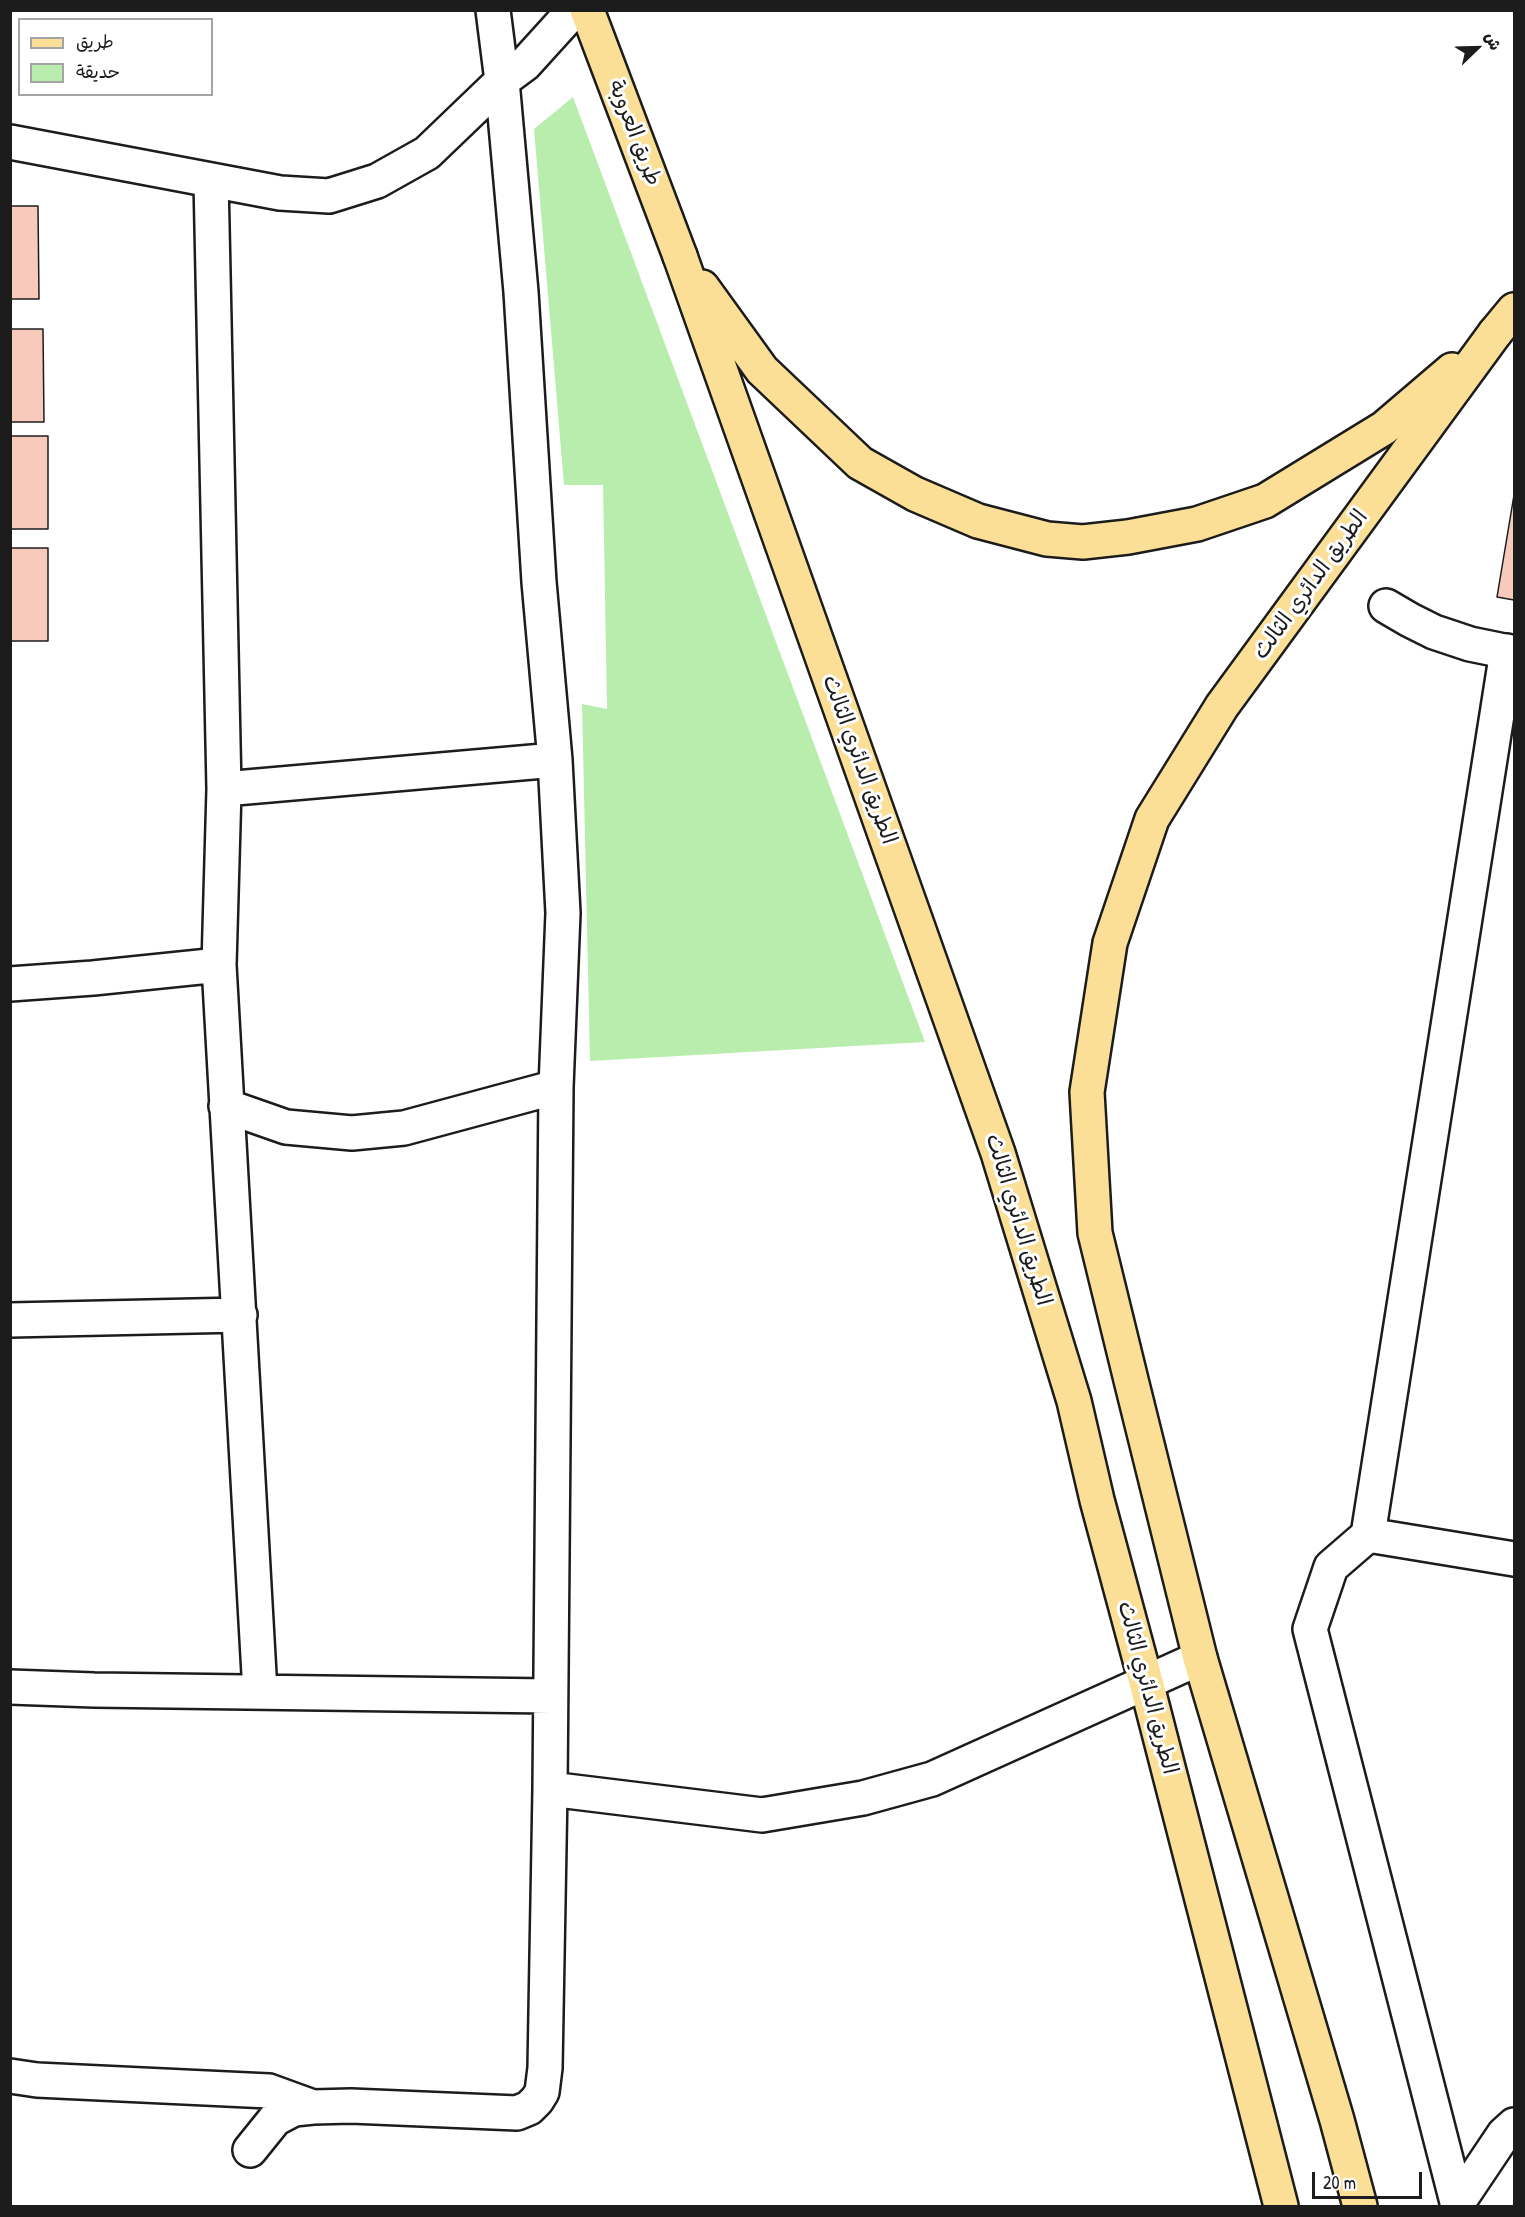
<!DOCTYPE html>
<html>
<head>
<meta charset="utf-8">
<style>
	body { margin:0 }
	#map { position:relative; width:1525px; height:2217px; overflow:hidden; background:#fff; font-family:"Patrick Hand","Playpen Sans Arabic",sans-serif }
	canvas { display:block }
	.frame { position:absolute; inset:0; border:12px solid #1c1c1c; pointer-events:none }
	.legend { position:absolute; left:18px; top:18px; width:195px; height:78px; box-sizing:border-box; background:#fff; border:2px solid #a4a4a4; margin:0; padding:8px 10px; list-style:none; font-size:18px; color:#1c1c1c }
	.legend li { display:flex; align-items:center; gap:12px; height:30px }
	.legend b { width:30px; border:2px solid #a4a4a4 }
	.north { position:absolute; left:1447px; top:18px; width:60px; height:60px; -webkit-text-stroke:4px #fff; paint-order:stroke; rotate:67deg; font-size:16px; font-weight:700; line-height:24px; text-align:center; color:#1c1c1c }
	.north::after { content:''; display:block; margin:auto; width:21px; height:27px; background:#1c1c1c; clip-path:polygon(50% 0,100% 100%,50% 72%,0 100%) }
	.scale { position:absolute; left:1312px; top:2172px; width:110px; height:27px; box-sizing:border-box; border:3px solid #1c1c1c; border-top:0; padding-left:8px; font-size:18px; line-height:21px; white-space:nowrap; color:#1c1c1c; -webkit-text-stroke:4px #fff; paint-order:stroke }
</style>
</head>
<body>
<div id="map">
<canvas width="1525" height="2217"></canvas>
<div class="frame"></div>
<ul class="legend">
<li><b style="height:8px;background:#fbdf96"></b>طريق</li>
<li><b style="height:16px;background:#b8edae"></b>حديقة</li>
</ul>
<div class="north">ش</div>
<div class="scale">20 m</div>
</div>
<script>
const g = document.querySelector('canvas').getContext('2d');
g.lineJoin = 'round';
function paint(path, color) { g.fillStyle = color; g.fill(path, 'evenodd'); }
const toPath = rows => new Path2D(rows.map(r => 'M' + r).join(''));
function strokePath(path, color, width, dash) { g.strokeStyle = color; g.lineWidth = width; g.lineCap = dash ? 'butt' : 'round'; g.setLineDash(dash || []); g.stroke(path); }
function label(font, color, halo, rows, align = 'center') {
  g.font = font + ' "Patrick Hand","Playpen Sans Arabic",sans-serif'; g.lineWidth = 6; g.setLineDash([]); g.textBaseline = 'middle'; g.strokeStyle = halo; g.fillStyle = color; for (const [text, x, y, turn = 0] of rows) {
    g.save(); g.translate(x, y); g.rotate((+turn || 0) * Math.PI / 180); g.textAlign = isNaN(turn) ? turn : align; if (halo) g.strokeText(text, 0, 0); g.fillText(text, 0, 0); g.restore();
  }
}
paint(toPath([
	[573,97,925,1042,590,1061,582,704,607,709,603,485,564,485,534,129]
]), '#b8edae');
const building = toPath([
	[10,206,38,206,39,299,10,299,10,206],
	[10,329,43,329,44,422,10,422,10,329],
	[10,436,48,436,48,529,10,529,10,436],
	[1514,495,1514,600,1497,597,1514,495],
	[10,548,48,548,48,641,10,641,10,548]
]);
paint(building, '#f7cabb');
strokePath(building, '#1c1c1c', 1.5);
const minor = toPath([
	[10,142,280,193,329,196,377,181,427,153,502,81,525,64,574,10],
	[211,180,224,789,219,965,260,1692],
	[1386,606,1410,620,1434,632,1470,644,1514,653],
	[224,789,555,760],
	[10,984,93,978,219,965],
	[226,1106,286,1127,352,1133,404,1128,556,1087],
	[10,1320,240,1315],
	[1368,1535,1507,651],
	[10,1687,94,1690,550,1696],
	[550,1789,762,1815,863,1798,932,1779,1200,1658],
	[10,2076,37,2080,269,2091,313,2107],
	[250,2150,275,2119,294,2109,313,2107,351,2106,517,2113,529,2108,537,2100,542,2092,545,2068,550,1789,556,1087,563,913,555,760,539,582,521,292,502,81,493,10],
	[1457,2204,1504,2134,1514,2125],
	[1458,2206,1310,1629,1331,1567,1368,1535,1514,1559]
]);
const primary = toPath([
	[587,10,680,256],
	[1495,333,1514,310]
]);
const trunk = toPath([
	[680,256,998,1153,1074,1401,1097,1500,1146,1682,1281,2206],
	[702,287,762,370,860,463,915,494,978,521,1047,539,1083,542,1128,537,1197,524,1265,501,1384,428,1452,370],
	[1360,2206,1337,2120,1200,1658,1132,1384,1095,1233,1087,1092,1110,943,1152,819,1222,706,1495,333]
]);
strokePath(minor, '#1c1c1c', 38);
strokePath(primary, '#1c1c1c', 38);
strokePath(trunk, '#1c1c1c', 38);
strokePath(minor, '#fff', 33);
strokePath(primary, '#fbdf96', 33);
strokePath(trunk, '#fbdf96', 33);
label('22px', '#1c1c1c', '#fff', [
	["طريق العروبة",634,133,69],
	["الطريق الدائري الثالث",1311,585,-54],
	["الطريق الدائري الثالث",859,760,70],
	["الطريق الدائري الثالث",1018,1220,73],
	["الطريق الدائري الثالث",1147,1688,75]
]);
</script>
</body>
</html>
